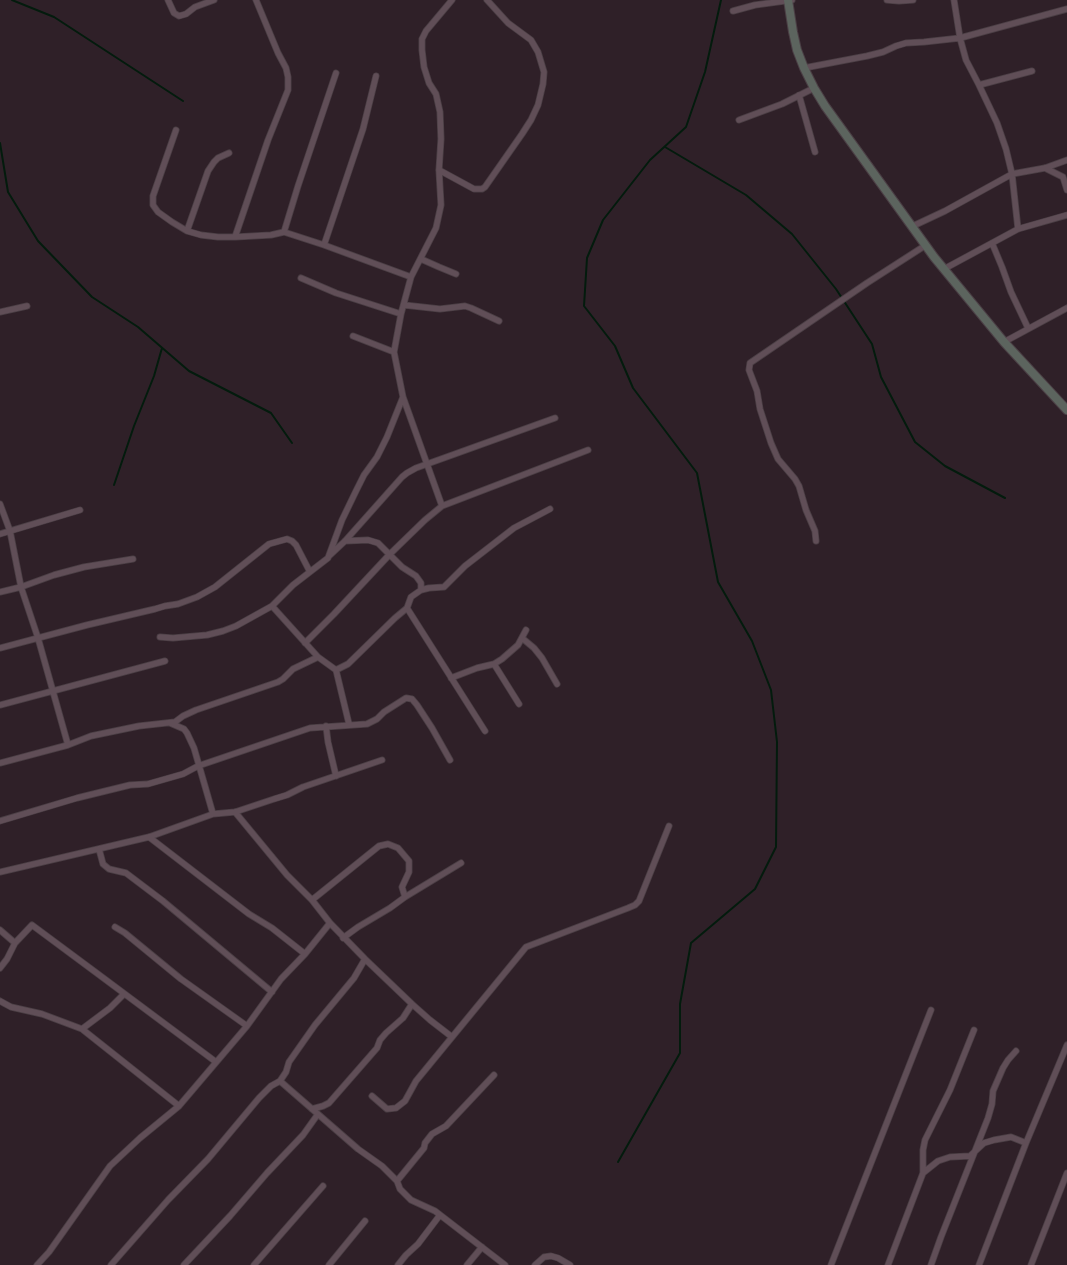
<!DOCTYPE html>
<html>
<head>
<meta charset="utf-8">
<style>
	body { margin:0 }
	canvas { display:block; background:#2f2028 }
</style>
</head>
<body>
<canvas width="1067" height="1265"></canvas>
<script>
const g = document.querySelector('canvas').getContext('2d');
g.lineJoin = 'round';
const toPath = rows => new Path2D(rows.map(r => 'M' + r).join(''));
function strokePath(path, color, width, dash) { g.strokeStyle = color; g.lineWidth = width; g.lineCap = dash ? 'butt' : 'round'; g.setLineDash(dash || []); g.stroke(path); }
strokePath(toPath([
	[12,0,54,17,183,101],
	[0,143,8,192,38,241,92,297,138,327,189,371,271,413,292,443],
	[665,147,746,195,792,234,836,289,872,344,881,377,915,442,945,466,1005,498],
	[114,485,134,426,154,376,162,348],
	[618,1162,680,1053,680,1004,691,943,755,889,776,847,777,742,771,690,752,641,718,582,697,473,633,388,615,346,584,306,587,258,603,220,650,160,686,127,705,72,721,0]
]), '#031b0d', 2);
const street = toPath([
	[168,0,174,13,179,16,186,14,195,7,214,0],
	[887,0,899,1,913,0],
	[954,0,960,38,966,60,979,85,997,123,1006,149,1012,174,1018,229],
	[733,11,755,5,792,0],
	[804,68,867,56,883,52,896,46,906,43,924,42,960,38,1067,9],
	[979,85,1032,71],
	[799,95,815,152],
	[739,120,782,104,814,88],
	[176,130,153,196,153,205,158,212,172,222,187,231,201,235,218,237,235,237,271,235,284,232,324,245,411,277],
	[1045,168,1063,177,1067,190],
	[439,170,474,189,482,189,485,187,522,134,531,120,538,105,543,84,544,72,538,52,531,40,508,23,487,0],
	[913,226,945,211,1012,174,1045,168,1067,160],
	[187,231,208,171,214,162,218,158,229,153],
	[284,232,298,186,336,73],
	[235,237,268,140,288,90,288,77,286,68,278,53,256,0],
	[992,243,1002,267,1011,292,1028,328],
	[324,245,363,129,376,76],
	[421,259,439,267,456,274],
	[944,269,1018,229,1067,215],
	[301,278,336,293,401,314],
	[404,305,440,309,465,306,471,308,499,321],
	[0,312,27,306],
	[353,336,394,352],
	[1004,342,1067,308],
	[403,397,442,506],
	[0,504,10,531,21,587,38,638,68,745],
	[0,534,80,510],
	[345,541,368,540,378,543,402,567,416,576,421,583,421,590],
	[816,541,815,531,806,510,799,486,795,479,778,459,771,443,760,409,757,391,749,370,750,363,867,283,926,245],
	[329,556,345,541,402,477,407,473,416,468,555,418],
	[0,592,21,587,54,575,84,567,133,559],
	[407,608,485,731],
	[160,637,173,638,207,635,223,631,236,626,272,606,293,585,328,558,342,520,356,491,364,475,377,457,387,437,403,397,394,352,401,314,411,277,436,228,441,205,439,170,441,139,440,112,436,94,429,83,424,67,422,50,422,39,426,31,452,0],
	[522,638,534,648,542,658,557,684],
	[305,643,334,614,390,554,425,520,442,506,588,450],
	[0,648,87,625,155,609,165,606,178,604,197,597,215,587,269,544,287,539,292,541,296,545,310,572],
	[318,657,336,670,348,664,395,618,407,608,411,597,421,590,429,588,444,587,465,566,514,528,550,509],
	[494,664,519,704],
	[336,670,349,724],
	[451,678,477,668,494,664,502,659,518,645,526,630],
	[0,705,165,661],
	[170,723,184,729,187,733,194,748,213,814],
	[326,726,328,742,336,776],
	[0,763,68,745,91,736,139,726,175,722,183,716,196,710,278,682,283,679,293,669,318,657,272,606],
	[235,812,287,875,312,900,330,923],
	[0,821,77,798,130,785,148,784,183,774,198,766,310,728,367,724,377,719,384,712,406,698,412,699,417,705,432,728,450,760],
	[149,837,249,914,272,928,305,954],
	[99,849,103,864,109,869,126,873,163,901,272,992],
	[0,872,149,837,213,814,235,812,274,799,287,795,303,787,382,760],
	[312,900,379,846,388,844,398,848,409,861,409,872,402,887,405,897],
	[115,927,125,933,181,979,247,1026],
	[0,930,15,943],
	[343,938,358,927,390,908,405,897,461,863],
	[0,968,7,959,15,943,32,925,98,974,216,1062],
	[0,1001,11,1007,42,1014,82,1029,179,1106],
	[82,1029,110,1008,124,994],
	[280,1081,358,1149,382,1166,397,1181,400,1189,411,1200,435,1211,505,1265],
	[372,1096,387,1109,396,1108,405,1101,416,1081,526,947,628,908,635,905,639,901,669,826],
	[312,1109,323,1106,329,1103,377,1048,380,1040,386,1033,403,1018,412,1004],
	[923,1173,938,1161,950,1157,970,1156,984,1143,994,1140,1011,1137,1026,1143],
	[397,1181,424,1148,425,1143,432,1134,446,1126,494,1075],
	[37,1265,49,1252,110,1166,140,1138,179,1106,247,1026,281,979,305,954,330,923,365,959,412,1004,430,1020,452,1037],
	[111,1265,168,1200,208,1159,259,1098,271,1086,280,1081,286,1072,289,1062,315,1025,354,978,365,959],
	[184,1265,230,1216,267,1173,303,1135,318,1114],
	[254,1265,323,1186],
	[329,1265,365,1221],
	[398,1265,406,1255,418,1244,440,1215],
	[467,1265,482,1247],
	[535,1265,544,1257,551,1256,558,1258,570,1265],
	[831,1265,931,1010],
	[888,1265,923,1173,923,1150,925,1140,950,1090,974,1030],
	[931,1265,941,1237,988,1118,992,1104,993,1091,1003,1068,1008,1060,1016,1051],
	[979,1265,1026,1143,1067,1045],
	[1031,1265,1067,1173]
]);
const secondary = toPath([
	[788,0,793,32,797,50,804,68,814,88,825,106,934,257,1004,342,1067,410]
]);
strokePath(street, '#4b3f45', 7);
strokePath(secondary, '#4b3f45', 10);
strokePath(street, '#604e57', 5.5);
strokePath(secondary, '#5c645e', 8);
</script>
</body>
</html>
